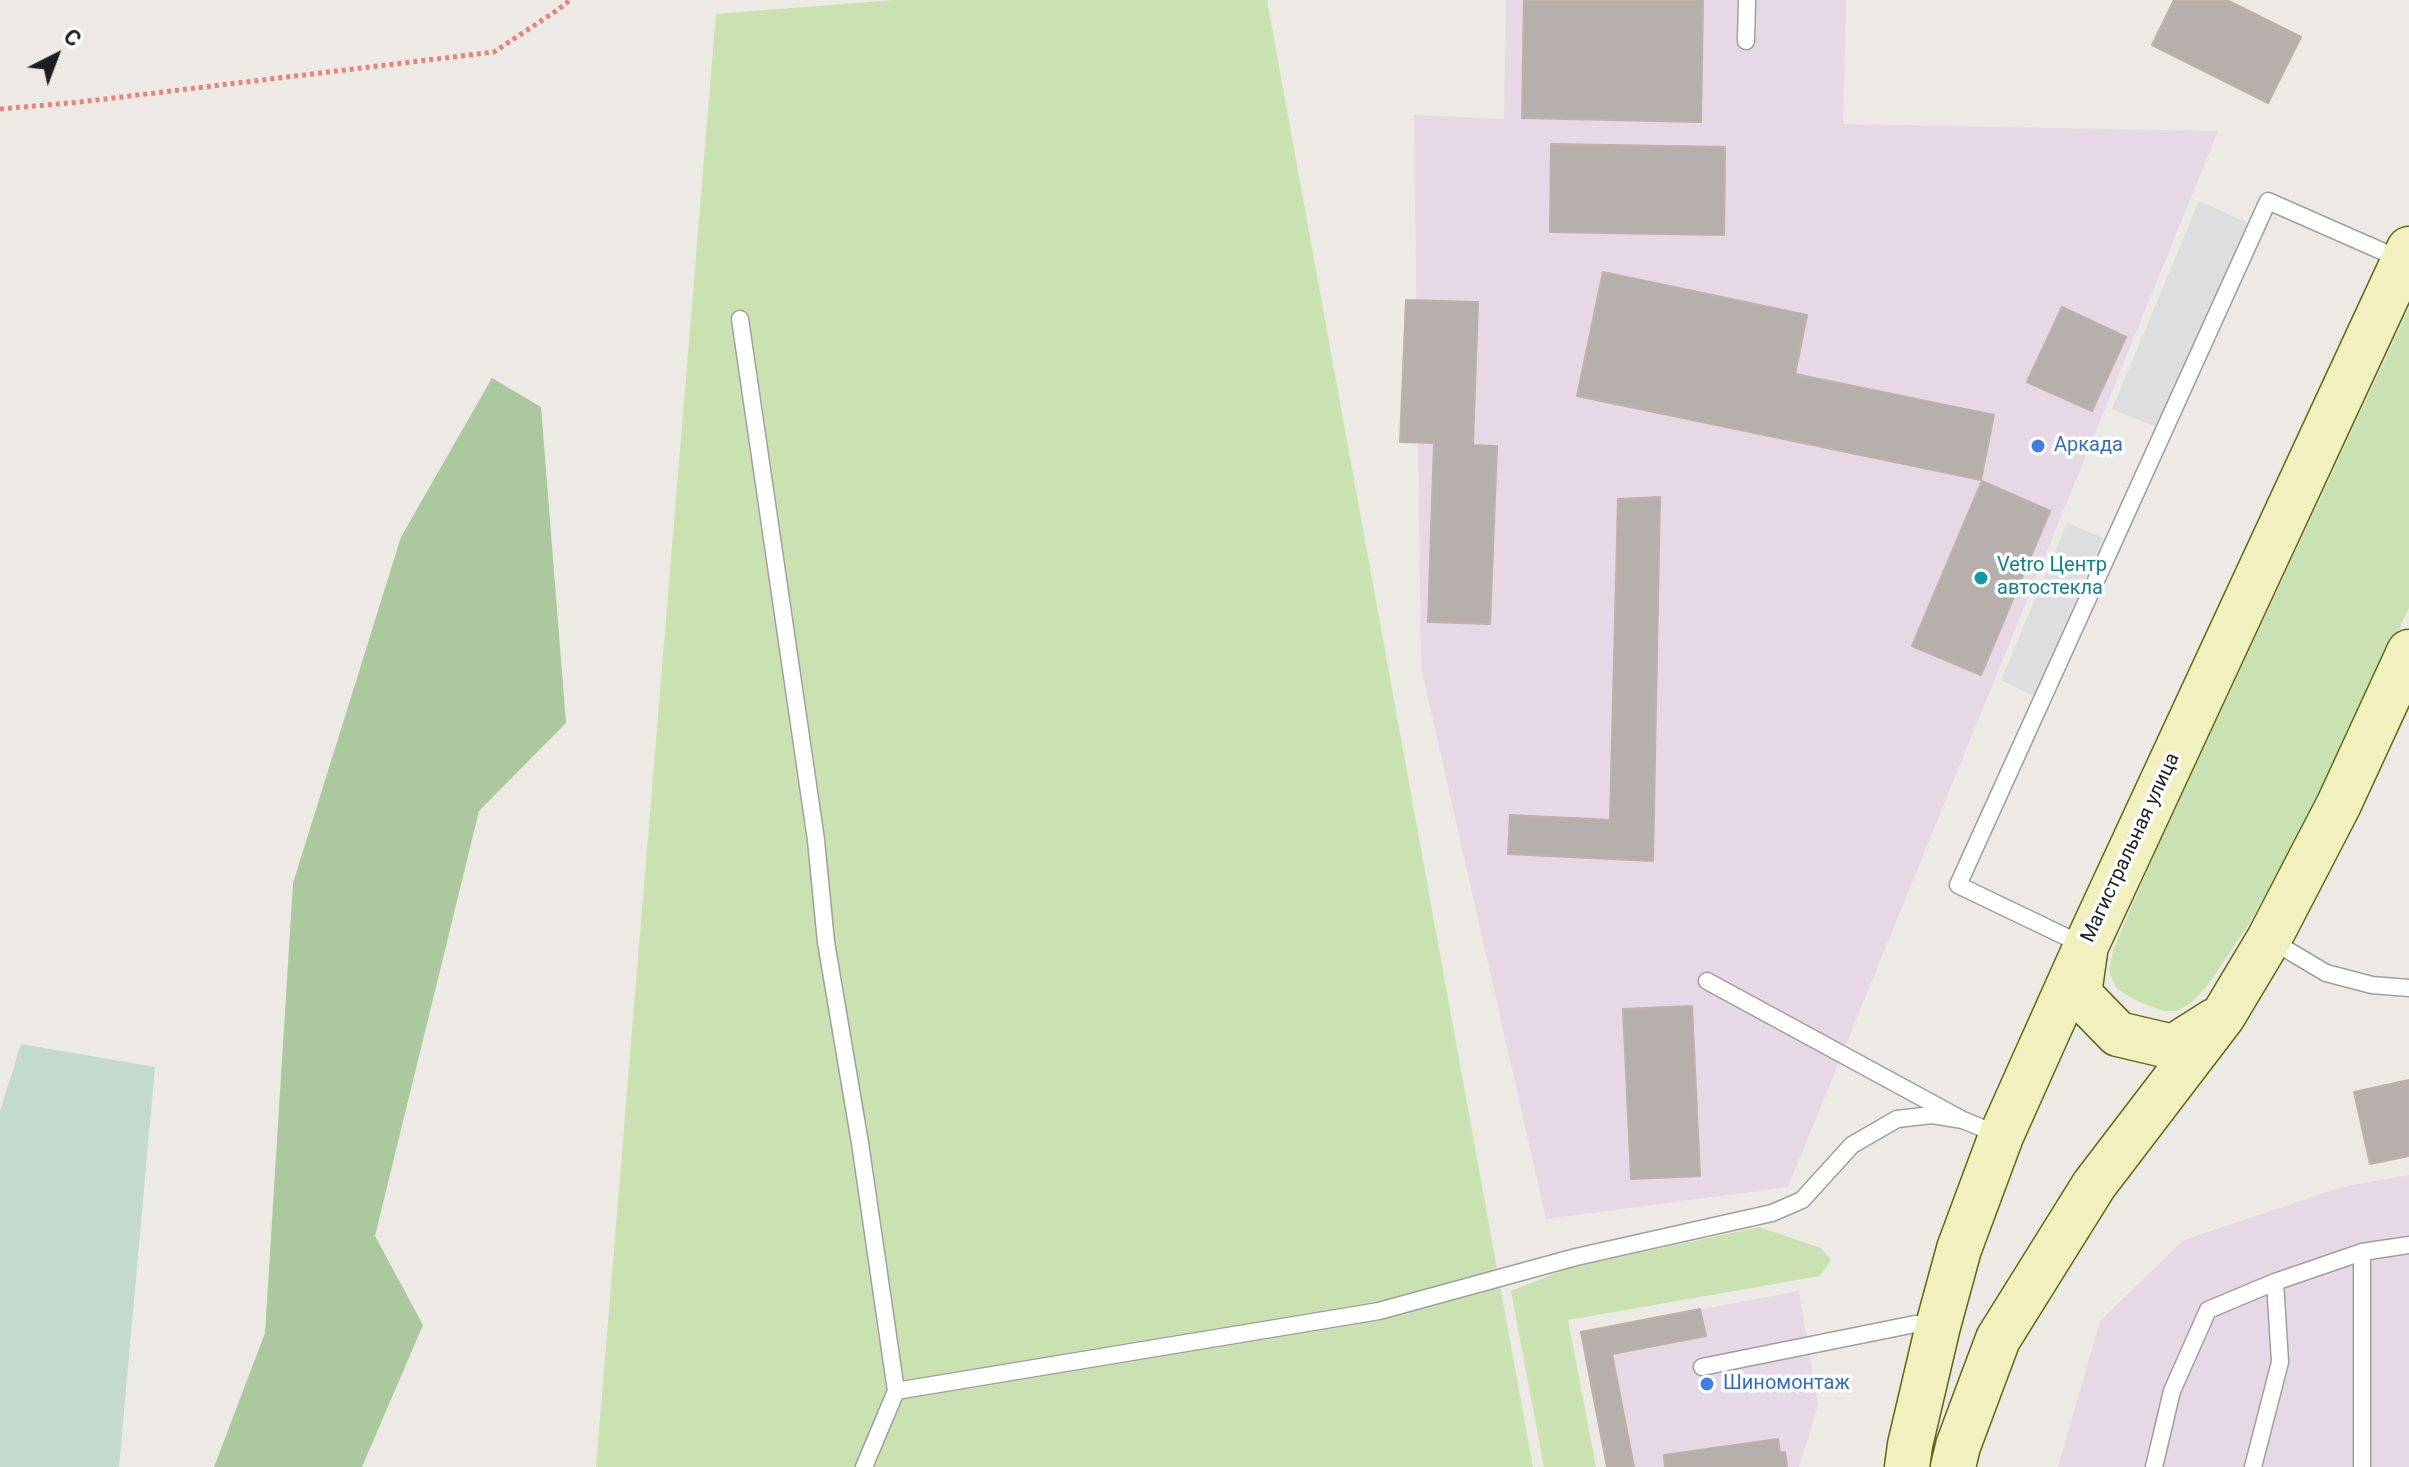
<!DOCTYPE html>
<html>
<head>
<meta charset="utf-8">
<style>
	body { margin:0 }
	#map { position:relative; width:2409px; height:1467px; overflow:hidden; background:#edeae5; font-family:Roboto,sans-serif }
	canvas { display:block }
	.north { position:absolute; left:16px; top:16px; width:80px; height:80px; -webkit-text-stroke:6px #fff; paint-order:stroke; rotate:42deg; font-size:22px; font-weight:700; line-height:32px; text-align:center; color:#1e1e1e }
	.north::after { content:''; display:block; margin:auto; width:28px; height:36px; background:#1e1e1e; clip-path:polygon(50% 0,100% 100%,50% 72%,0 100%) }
</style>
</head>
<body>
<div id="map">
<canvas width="2409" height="1467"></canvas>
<div class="north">С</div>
</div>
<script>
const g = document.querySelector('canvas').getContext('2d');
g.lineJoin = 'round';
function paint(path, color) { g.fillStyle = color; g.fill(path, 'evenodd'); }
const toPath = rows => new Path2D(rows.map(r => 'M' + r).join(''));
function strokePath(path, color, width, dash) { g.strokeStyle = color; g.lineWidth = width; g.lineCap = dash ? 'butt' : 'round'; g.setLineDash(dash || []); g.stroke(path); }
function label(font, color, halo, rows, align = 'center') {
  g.font = font + ' Roboto,sans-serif'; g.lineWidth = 7; g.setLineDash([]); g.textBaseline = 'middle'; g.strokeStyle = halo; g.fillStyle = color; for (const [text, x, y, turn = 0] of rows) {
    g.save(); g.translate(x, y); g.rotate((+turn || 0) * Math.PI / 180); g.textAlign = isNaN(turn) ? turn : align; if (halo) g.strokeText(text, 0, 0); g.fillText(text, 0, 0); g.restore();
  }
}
paint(toPath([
	[1506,0,1846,0,1843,124,2218,131,1788,1187,1546,1219,1421,667,1414,115,1504,119],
	[2409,1175,2409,1467,2058,1467,2100,1321,2184,1240,2342,1187],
	[1799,1291,1818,1405,1799,1467,1607,1467,1581,1332]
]), '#e6d8e4');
paint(toPath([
	[893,0,1267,0,1533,1467,596,1467,716,14],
	[2409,308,2409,608,2306,822,2249,924,2207,986,2191,1003,2177,1011,2163,1011,2137,1001,2117,989,2109,972,2113,950,2155,853],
	[1759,1227,1821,1248,1831,1260,1820,1276,1568,1320,1596,1467,1544,1467,1511,1291,1569,1268]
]), '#cae2b1');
paint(toPath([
	[492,378,541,407,566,723,479,811,375,1236,423,1325,362,1467,214,1467,265,1333,293,883,401,537]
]), '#acc89f');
paint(toPath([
	[21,1044,155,1067,119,1467,0,1467,0,1111]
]), '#c4dacf');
paint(toPath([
	[2199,201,2248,223,2156,427,2112,409],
	[2067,523,2103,538,2034,696,2001,680]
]), '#dedede');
const building = toPath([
	[1524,0,1703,0,1701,122,1522,118,1524,0],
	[2174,0,2227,0,2301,37,2268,103,2152,45,2174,0],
	[1551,144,1725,147,1724,235,1550,232,1551,144],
	[1603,272,1807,315,1795,374,1994,415,1981,480,1577,396,1603,272],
	[1406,300,1478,302,1473,445,1497,446,1490,624,1428,622,1434,443,1400,442,1406,300],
	[2062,307,2126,337,2092,411,2027,382,2062,307],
	[1982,481,2050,511,1981,675,1912,646,1982,481],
	[1660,497,1653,861,1508,854,1510,815,1610,820,1618,499,1660,497],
	[1692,1006,1700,1176,1631,1179,1623,1009,1692,1006],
	[2409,1080,2409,1156,2370,1164,2354,1092,2409,1080],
	[1700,1309,1706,1336,1612,1354,1634,1467,1607,1467,1581,1332,1700,1309],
	[1778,1439,1780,1453,1785,1452,1787,1466,1665,1467,1664,1455,1778,1439]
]);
paint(building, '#b6afab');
strokePath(building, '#bdb1a9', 2);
const lane = toPath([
	[1746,41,1747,0],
	[740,319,816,840,826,942,860,1143,896,1391,864,1467],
	[2269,939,2326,973,2372,985,2409,988],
	[2083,945,1958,885,2268,201,2402,260],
	[1707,981,1963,1120,1999,1135],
	[2362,1252,2362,1467],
	[1702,1367,1915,1324,1936,1326],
	[896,1391,1379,1311,1576,1257,1772,1213,1802,1200,1852,1145,1897,1119,1932,1115,1963,1120],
	[2154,1467,2172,1391,2208,1310,2275,1282,2362,1252,2409,1245],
	[2253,1467,2280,1362,2275,1282]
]);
const secondary = toPath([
	[2085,952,2079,994,2118,1034,2173,1047,2214,1021],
	[1907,1467,1910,1445,1938,1326,1959,1249,2001,1136,2086,946,2409,249],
	[1953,1467,1958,1446,1998,1339,2094,1185,2223,1016,2269,939,2339,804,2409,652]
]);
strokePath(lane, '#9f9f9f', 19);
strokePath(secondary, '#616712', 47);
strokePath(toPath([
	[0,109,80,102,494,52,559,9,570,0]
]), '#e8837b', 5, [4, 4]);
strokePath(lane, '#fff', 16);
strokePath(secondary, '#f0f1bf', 44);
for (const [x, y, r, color] of [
	[2038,446,8,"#3f7fe0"],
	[1981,578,8,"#0f9aa8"],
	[1707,1384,8,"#3f7fe0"]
]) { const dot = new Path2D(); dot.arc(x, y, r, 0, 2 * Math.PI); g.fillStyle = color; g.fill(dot); strokePath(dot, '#fff', 3); }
label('20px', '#366cbe', '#fff', [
	["Аркада",2054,446],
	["Шиномонтаж",1723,1384]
], 'left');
label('20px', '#0d838f', '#fff', [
	["Vetro Центр",1997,566],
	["автостекла",1997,589]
], 'left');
label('20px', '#1e1e1e', '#fff', [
	["Магистральная улица",2131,848,-65]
]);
</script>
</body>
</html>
